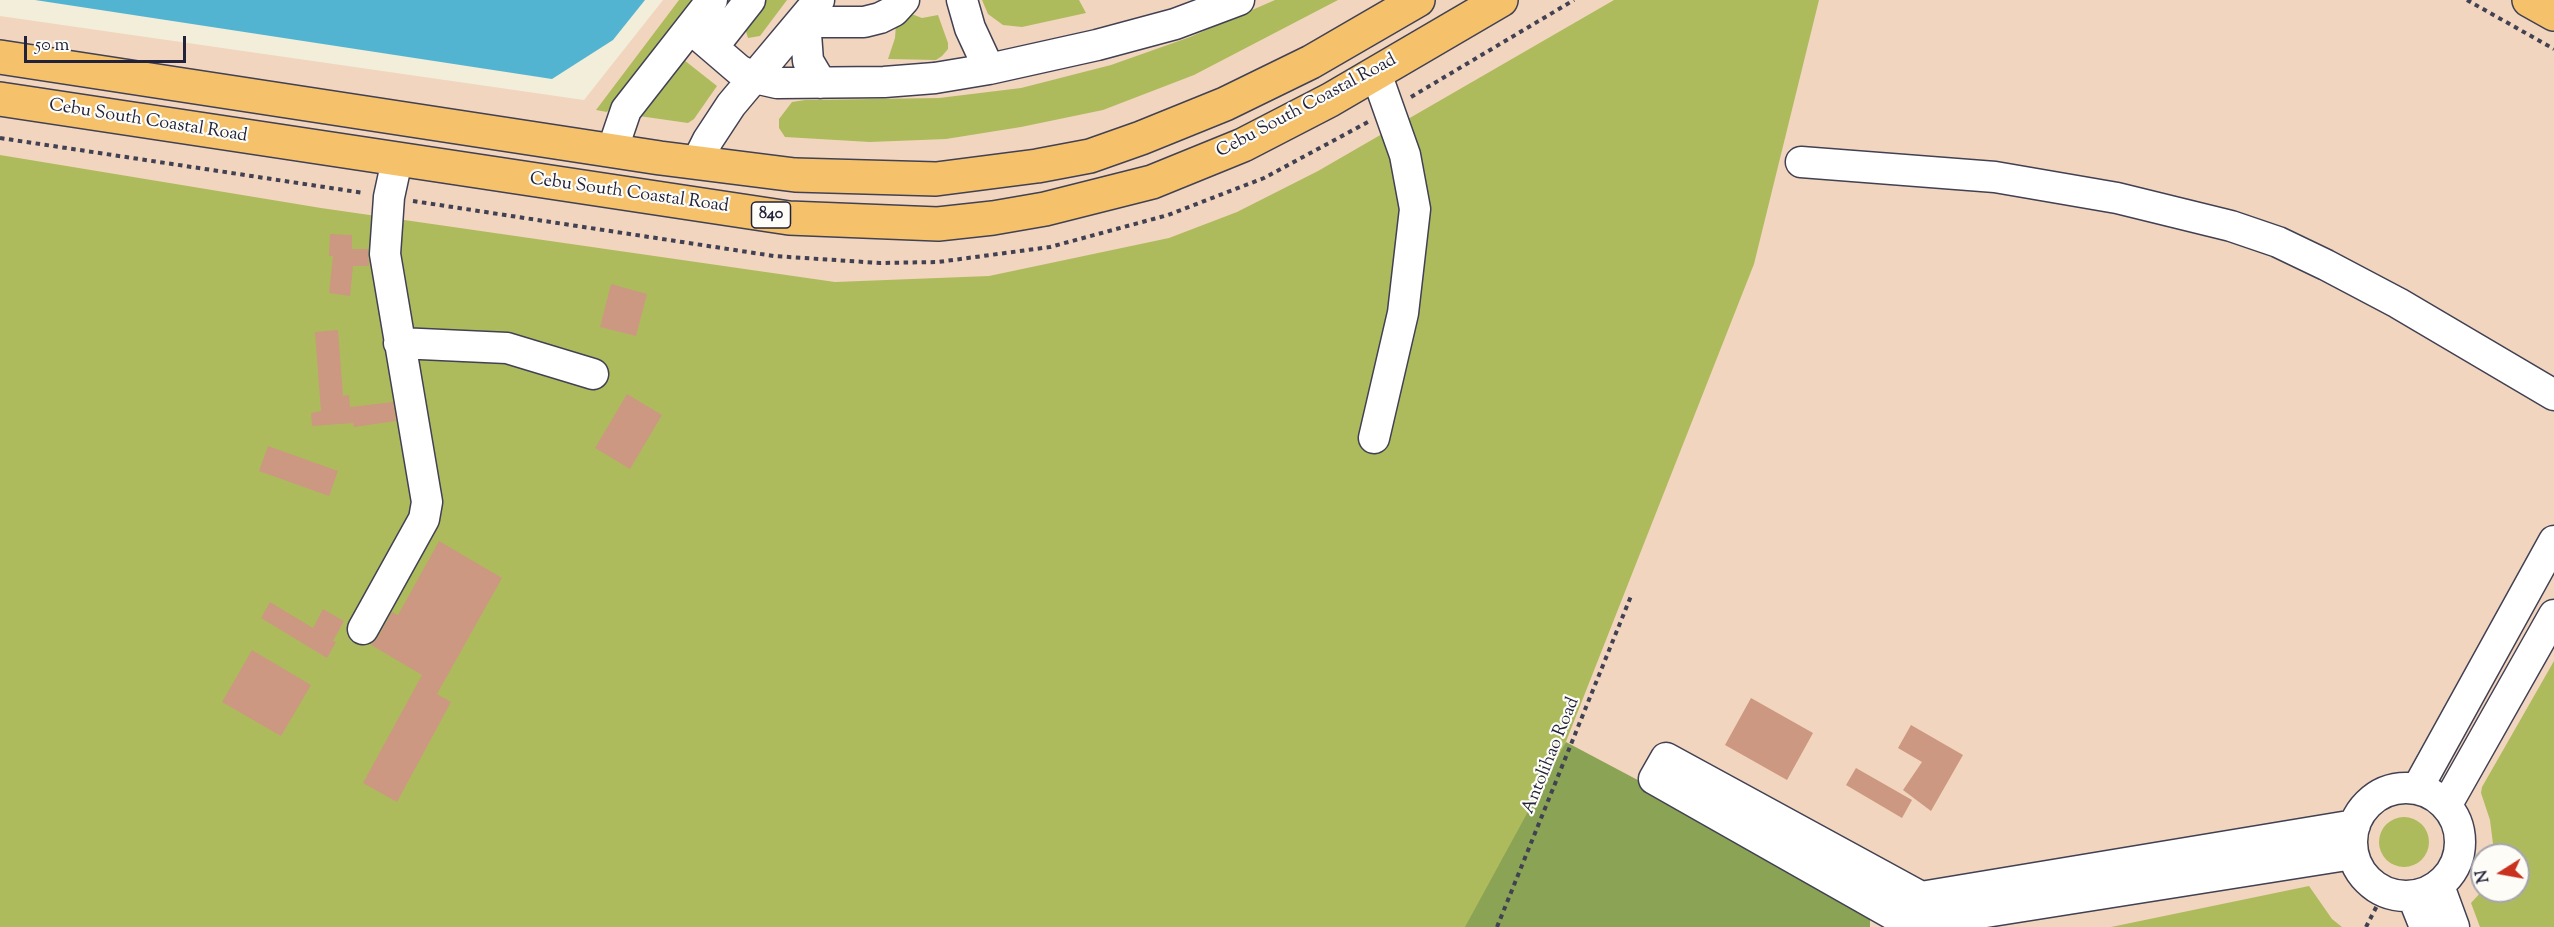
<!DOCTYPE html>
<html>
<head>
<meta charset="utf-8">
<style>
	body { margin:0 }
	#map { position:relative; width:2554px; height:927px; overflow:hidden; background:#f2eeda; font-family:"Sorts Mill Goudy",serif }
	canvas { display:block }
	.north { position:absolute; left:2470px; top:843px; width:60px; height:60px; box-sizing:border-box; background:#fdfcf7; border:2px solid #a5a5ac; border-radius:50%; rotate:259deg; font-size:16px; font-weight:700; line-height:24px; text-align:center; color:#22223b }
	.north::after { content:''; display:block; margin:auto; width:21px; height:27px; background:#c8321e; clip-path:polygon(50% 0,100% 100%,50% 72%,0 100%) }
	.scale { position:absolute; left:24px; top:36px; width:162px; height:27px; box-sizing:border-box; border:3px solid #22223b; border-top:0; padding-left:8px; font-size:18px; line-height:21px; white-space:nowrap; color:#22223b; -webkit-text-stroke:4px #fdfcf7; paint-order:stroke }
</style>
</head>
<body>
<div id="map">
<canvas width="2554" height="927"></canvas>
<div class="north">N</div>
<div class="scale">50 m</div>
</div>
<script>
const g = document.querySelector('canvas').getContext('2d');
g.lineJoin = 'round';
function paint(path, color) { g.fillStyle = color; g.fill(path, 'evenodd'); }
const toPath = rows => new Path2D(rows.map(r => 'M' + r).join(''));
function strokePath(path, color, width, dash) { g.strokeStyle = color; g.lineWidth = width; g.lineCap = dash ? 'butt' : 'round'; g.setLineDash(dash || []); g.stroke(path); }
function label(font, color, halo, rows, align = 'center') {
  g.font = font + ' "Sorts Mill Goudy",serif'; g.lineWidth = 4.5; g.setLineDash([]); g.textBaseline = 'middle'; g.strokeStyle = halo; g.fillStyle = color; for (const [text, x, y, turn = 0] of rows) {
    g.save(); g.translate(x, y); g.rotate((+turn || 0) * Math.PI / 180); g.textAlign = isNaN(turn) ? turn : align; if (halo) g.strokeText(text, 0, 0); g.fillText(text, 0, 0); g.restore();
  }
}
paint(toPath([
	[663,0,2554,0,2554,927,0,927,0,16,584,100],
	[2482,855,2518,855,2518,891,2482,891]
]), '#f2d5be');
paint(toPath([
	[679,0,694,0,607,112,596,110],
	[765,0,787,0,760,36,748,38,745,28],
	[982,0,1079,0,1086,13,1022,27,1003,25,988,14],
	[1275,0,1338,0,1194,75,1103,110,1021,127,946,139,870,142,785,137,779,128,779,119,792,102,805,100,939,98,1021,88,1111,65,1190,37],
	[1614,0,1819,0,1754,264,1493,927,0,927,0,155,321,208,835,282,989,276,1169,238,1237,212,1318,171],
	[909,13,922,18,938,15,948,43,948,49,942,56,936,60,888,59,895,38,896,24],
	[684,60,717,86,694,119,688,123,639,116],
	[2554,661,2554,927,2480,927,2471,903,2482,891,2518,891,2518,855,2492,855,2493,844,2490,820,2481,793,2482,787],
	'2379 842a25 25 0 1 1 50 0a25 25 0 1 1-50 0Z',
	[2309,886,2332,919,2342,927,2111,927]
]), '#aebb5d');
paint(toPath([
	[1566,742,1649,786,1862,906,1870,919,1870,927,1465,927]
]), '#8aa354');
paint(toPath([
	[35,0,645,0,613,40,552,79]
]), '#53b4d2');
paint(toPath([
	[330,234,352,235,352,249,368,249,369,266,353,266,350,296,329,293,333,256,329,256],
	[611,284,647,294,636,336,600,327],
	[338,330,343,396,349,395,350,407,393,402,396,421,354,427,353,423,312,426,311,413,321,411,315,332],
	[627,394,662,415,630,469,595,448],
	[268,446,338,471,329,496,259,471],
	[439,541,502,578,437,694,451,702,397,802,363,783,422,675,371,645,378,637,392,612,398,615],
	[270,602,313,628,323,609,344,621,333,641,336,642,327,658,261,618],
	[252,650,311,685,281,736,222,702],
	[1751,698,1813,733,1787,780,1725,745],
	[1911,725,1963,755,1931,811,1903,790,1922,762,1898,748],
	[1856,768,1912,800,1902,818,1846,785]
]), '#cc9881');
const minor = toPath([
	[962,0,970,28,989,69],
	[690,28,739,70,755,78,777,83,884,82,935,78,989,69,1097,45,1175,24,1239,0],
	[713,47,750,0],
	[821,83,808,61,805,20,819,22,864,22,880,18,894,11,904,0],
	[612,151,626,110,712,0],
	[697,162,708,140,731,105,819,0],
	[1801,162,1995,177,2117,198,2231,226,2278,242,2326,265,2398,303,2554,395],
	[399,343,507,348,593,374],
	[1374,438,1403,313,1415,209,1405,155,1376,73],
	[363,629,424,519,427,502,385,254,389,197,397,160],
	'2352 842a54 54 0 1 1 108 0a54 54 0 1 1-108 0Z',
	[2417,789,2554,541],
	[2446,806,2554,615],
	[2439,886,2454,927],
	[2413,897,2425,927],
	[1904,905,1921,897,2355,825],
	[1907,927,1894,915,1654,779,1666,758,1921,897,1935,923],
	[1928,927,1960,916,2353,854]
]);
const highway = toPath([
	[2529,0,2554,14],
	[0,57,660,158,795,175,936,179,1037,166,1090,156,1141,138,1225,104,1311,62,1418,0],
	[0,99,789,218,938,224,993,218,1045,209,1152,182,1243,145,1330,100,1501,0]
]);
strokePath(minor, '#414153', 33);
strokePath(highway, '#414153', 36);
strokePath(toPath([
	[2467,0,2554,49],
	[1411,97,1574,0],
	[0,138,364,193],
	[413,201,774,256,880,263,938,262,1050,247,1168,215,1264,178,1368,122],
	[1497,927,1631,596],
	[2366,927,2384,892]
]), '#414153', 4, [4.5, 4.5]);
strokePath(minor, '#fff', 30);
strokePath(highway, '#f5c16b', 33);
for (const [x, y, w] of [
	[771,215,39]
]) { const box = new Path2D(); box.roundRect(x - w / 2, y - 13, w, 26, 4.5); g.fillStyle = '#fdfcf7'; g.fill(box); strokePath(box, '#22223b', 1.5); }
label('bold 16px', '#22223b', null, [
	["840",771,215]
]);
label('18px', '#22223b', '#fdfcf7', [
	["Cebu South Coastal Road",1307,107,-28],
	["Cebu South Coastal Road",148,122,9],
	["Cebu South Coastal Road",629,194,8],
	["Antolihao Road",1552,756,-68]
]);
</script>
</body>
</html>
